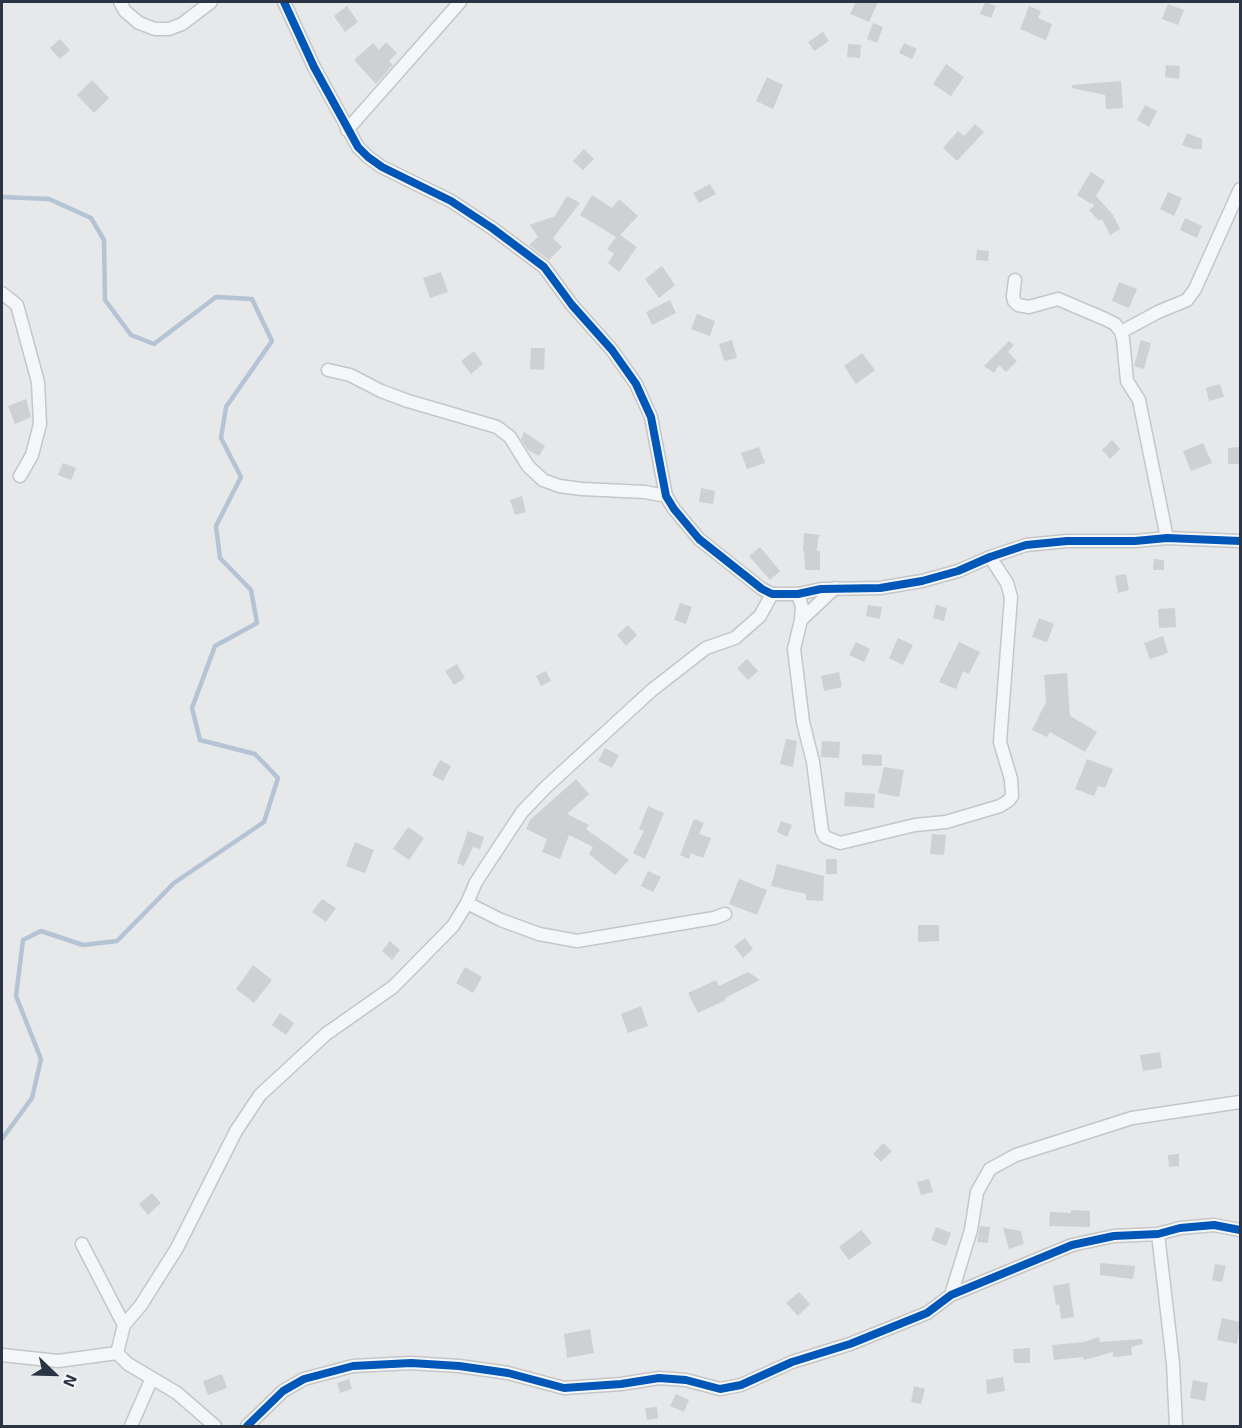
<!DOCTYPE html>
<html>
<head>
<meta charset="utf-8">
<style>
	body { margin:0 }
	#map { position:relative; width:1242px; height:1428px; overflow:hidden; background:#e6e8ea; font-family:"Exo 2",sans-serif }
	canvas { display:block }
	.frame { position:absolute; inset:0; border:3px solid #2b3445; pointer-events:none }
	.north { position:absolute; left:24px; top:1344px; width:60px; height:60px; -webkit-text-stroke:4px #f4f6f9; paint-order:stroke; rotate:113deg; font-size:16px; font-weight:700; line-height:24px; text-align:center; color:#2b3445 }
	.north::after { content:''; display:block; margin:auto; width:21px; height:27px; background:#2b3445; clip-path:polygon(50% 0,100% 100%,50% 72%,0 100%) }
</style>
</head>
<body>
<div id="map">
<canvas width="1242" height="1428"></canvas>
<div class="frame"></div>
<div class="north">N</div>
</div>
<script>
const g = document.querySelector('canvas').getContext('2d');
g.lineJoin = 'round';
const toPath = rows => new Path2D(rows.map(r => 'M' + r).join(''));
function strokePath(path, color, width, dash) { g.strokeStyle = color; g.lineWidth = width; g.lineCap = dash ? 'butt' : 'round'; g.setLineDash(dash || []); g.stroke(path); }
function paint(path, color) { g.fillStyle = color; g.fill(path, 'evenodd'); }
strokePath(toPath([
	[2,197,49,199,91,218,104,240,105,300,131,335,154,344,216,297,252,299,272,341,226,407,221,438,241,477,216,526,220,558,251,590,257,623,215,646,192,708,200,740,255,754,278,778,264,822,174,883,117,941,83,945,41,931,23,940,16,996,41,1059,32,1098,2,1139]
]), '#b4c4d5', 4.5);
paint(toPath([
	[856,2,878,2,869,22,850,14],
	[985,2,996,6,991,18,980,14],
	[1168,4,1184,10,1178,25,1162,19],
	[347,6,358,22,345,32,334,16],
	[1029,6,1041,11,1038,18,1052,24,1046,40,1020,29],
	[873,23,883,27,877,43,867,39],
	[823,32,829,41,814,51,808,42],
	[60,39,70,50,60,59,50,48],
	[386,42,397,53,389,61,393,65,376,84,354,60,373,43,379,50],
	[904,43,917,49,912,59,899,53],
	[848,44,861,45,860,58,847,57],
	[946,64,964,77,951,96,933,84],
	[1166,65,1180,66,1179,79,1165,77],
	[767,77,783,85,773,109,756,101],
	[92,80,109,98,94,113,77,95],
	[1121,81,1123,108,1106,109,1105,95,1072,88,1072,85],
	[1145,105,1157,111,1149,127,1137,120],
	[975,124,984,132,957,161,943,148,958,131,964,136],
	[1187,133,1202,139,1202,149,1194,149,1182,145],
	[584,149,594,159,583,170,573,161],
	[1091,172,1105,181,1096,196,1113,215,1120,229,1110,235,1102,219,1099,221,1089,210,1094,206,1092,202,1091,204,1077,195],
	[710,184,716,194,699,203,693,193],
	[1168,192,1182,198,1174,216,1160,209],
	[592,195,612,208,619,199,638,216,620,235,637,247,619,272,608,263,614,254,607,249,616,237,580,215],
	[567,196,580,203,553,238,562,247,549,260,529,245,538,237,530,225,555,216],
	[1185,218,1202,226,1197,238,1180,230],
	[977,250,989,251,988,261,976,260],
	[662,266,675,285,659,298,645,279],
	[441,272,448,292,430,298,423,278],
	[1119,282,1137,289,1129,308,1112,301],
	[670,300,676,313,652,325,646,312],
	[697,314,715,321,710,336,691,329],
	[732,340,737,358,724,361,719,344],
	[1141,340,1151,343,1144,369,1134,366],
	[1009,341,1014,345,1008,352,1017,361,1006,372,999,365,994,373,984,366],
	[531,348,545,348,544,370,530,369],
	[474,351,483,364,471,374,461,361],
	[862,353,875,370,856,384,844,366],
	[1220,384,1224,397,1209,401,1206,388],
	[26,399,31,417,15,424,8,406],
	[524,432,545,446,539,456,528,450,521,439],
	[1112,440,1120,449,1110,459,1102,450],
	[1203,443,1212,463,1191,471,1183,451],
	[759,447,765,463,747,469,741,453],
	[1240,447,1240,464,1228,464,1228,448],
	[63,463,76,468,71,480,58,475],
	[701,488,715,491,713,504,699,502],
	[522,496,526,512,515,515,510,500],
	[804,533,821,535,818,538,817,551,820,551,820,570,805,570,804,550,803,551],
	[760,547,780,571,770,580,749,556],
	[1154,559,1164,560,1164,570,1153,570],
	[1126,574,1129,590,1118,593,1115,576],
	[680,603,692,607,686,624,674,620],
	[868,605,882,607,880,619,866,616],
	[936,605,947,608,944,621,933,618],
	[1175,608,1176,627,1159,628,1158,609],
	[1039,618,1054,624,1047,642,1032,637],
	[628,625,637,635,626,646,617,635],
	[1163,636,1168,653,1150,659,1144,643],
	[898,638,913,645,903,665,889,658],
	[856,642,870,649,864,662,849,655],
	[959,642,980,652,969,674,963,671,956,689,939,682],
	[747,659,758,671,748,680,737,668],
	[457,664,465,678,454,685,445,671],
	[546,671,551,681,541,686,536,676],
	[839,672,842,687,824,691,821,676],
	[1067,673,1070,716,1097,732,1085,752,1050,732,1047,737,1032,730,1046,702,1044,675],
	[786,739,797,741,793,767,780,764],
	[822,741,840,742,839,758,821,757],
	[605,748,619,755,612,768,598,761],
	[862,754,882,755,882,766,862,765],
	[1087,759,1113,769,1105,788,1098,786,1094,796,1075,789],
	[440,760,451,766,443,781,432,775],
	[884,767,904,770,899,797,878,793],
	[576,779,589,794,567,814,589,825,586,829,629,860,615,875,589,854,593,847,569,835,560,859,542,852,547,839,526,829,530,820],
	[845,792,875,794,874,808,844,806],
	[648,806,664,813,645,859,633,853,644,831,639,829],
	[694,819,704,823,699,834,711,838,703,858,691,853,689,859,680,855],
	[781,821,792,825,787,837,777,832],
	[408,827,424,838,409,860,393,849],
	[468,831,484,837,480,849,473,847,464,866,457,863],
	[932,834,946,835,944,855,930,854],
	[355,842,374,850,365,873,346,866],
	[826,859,837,859,837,874,826,874],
	[777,864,824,876,823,901,806,900,806,894,771,886],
	[648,871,661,877,653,892,641,886],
	[739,879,767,890,757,915,729,904],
	[322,899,336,908,326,922,312,912],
	[918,925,939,925,939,941,918,942],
	[745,938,753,949,743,958,734,946],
	[390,941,400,950,392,960,382,951],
	[253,965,272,980,254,1003,236,989],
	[465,967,482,977,473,993,456,983],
	[748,972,760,980,725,998,726,1000,698,1013,688,993,716,980,719,986],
	[641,1006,648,1026,628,1033,621,1014],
	[280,1013,294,1023,286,1035,272,1025],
	[1160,1052,1162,1068,1143,1071,1140,1055],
	[883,1143,892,1151,881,1162,873,1154],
	[1179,1154,1179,1166,1169,1167,1168,1155],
	[929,1179,933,1192,921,1195,917,1182],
	[152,1193,161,1203,148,1215,139,1204],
	[1071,1210,1090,1211,1090,1227,1049,1226,1050,1212,1071,1213],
	[980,1226,990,1227,988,1243,977,1242],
	[936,1227,951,1233,946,1246,931,1240],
	[1003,1228,1021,1231,1024,1244,1009,1249],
	[861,1230,872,1243,849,1260,839,1247],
	[1100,1263,1135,1266,1133,1279,1100,1275],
	[1215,1264,1226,1266,1222,1282,1212,1280],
	[1069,1283,1074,1317,1061,1319,1059,1304,1056,1305,1053,1286],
	[799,1292,810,1304,798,1316,786,1303],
	[1222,1318,1240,1322,1237,1344,1217,1340],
	[590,1329,594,1353,567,1358,564,1334],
	[1099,1337,1100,1342,1142,1339,1143,1344,1131,1347,1132,1355,1113,1357,1113,1352,1084,1360,1083,1357,1054,1360,1052,1345,1084,1342],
	[1030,1348,1030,1363,1014,1363,1013,1349],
	[222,1374,227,1388,208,1395,203,1381],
	[1003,1377,1005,1391,987,1394,986,1380],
	[349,1379,352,1389,340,1393,337,1383],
	[1193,1380,1208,1383,1205,1401,1190,1398],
	[914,1386,925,1389,921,1404,911,1402],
	[676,1394,689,1400,684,1412,670,1406],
	[657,1407,658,1418,647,1420,645,1408]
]), '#ced0d3');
const minor = toPath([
	[120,2,125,11,139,23,155,29,169,29,182,24,211,2],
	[284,2,314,67,358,147,368,157,382,167,451,201,492,228,544,267,572,305,612,350,636,384,651,417,666,496,674,509,699,539,762,589,772,594,798,594,821,589,880,588,922,581,958,571,990,557,1026,545,1067,541,1135,541,1167,538,1240,541],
	[347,130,460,2],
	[1015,280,1013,296,1014,301,1018,305,1029,307,1058,299,1105,319,1115,324,1121,332,1123,339,1127,381,1139,400,1167,538],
	[2,293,17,305,38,382,40,424,32,455,20,476],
	[1121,332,1158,312,1187,300,1195,289,1240,189],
	[328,370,350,375,381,391,408,401,497,427,510,437,528,466,543,480,559,486,582,489,645,492,666,496],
	[798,594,802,607,801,620,794,649,803,722,813,762,822,831,825,837,840,843,915,825,946,822,1000,806,1008,801,1012,796,1011,779,1000,742,1011,597,1007,583,990,557],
	[801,620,835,588],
	[467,903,501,920,539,934,577,941,714,918,725,914],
	[1158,1234,1173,1363,1176,1426],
	[82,1244,124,1325],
	[951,1295,971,1230,977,1192,990,1169,1016,1155,1132,1118,1240,1102],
	[117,1353,124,1325,141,1305,177,1248,236,1131,260,1095,326,1034,393,987,453,926,467,903,476,882,522,812,546,787,652,690,706,648,735,638,760,616,772,594],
	[117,1353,128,1364,177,1393,215,1426],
	[2,1355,58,1361,117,1353],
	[131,1426,152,1378],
	[247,1426,283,1391,304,1379,353,1366,411,1363,459,1366,508,1373,564,1388,621,1384,659,1378,686,1380,720,1389,741,1385,792,1362,850,1344,927,1313,951,1295,1072,1245,1114,1236,1158,1234,1180,1228,1214,1225,1240,1230]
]);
strokePath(minor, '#c4c6c8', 15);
strokePath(minor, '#f5f6f7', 12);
strokePath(toPath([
	[284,2,314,67,358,147,368,157,382,167,451,201,492,228,544,267,572,305,612,350,636,384,651,417,666,496,674,509,699,539,762,589,772,594,798,594,821,589,880,588,922,581,958,571,990,557,1026,545,1067,541,1135,541,1167,538,1240,541],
	[247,1426,283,1391,304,1379,353,1366,411,1363,459,1366,508,1373,564,1388,621,1384,659,1378,686,1380,720,1389,741,1385,792,1362,850,1344,927,1313,951,1295,1072,1245,1114,1236,1158,1234,1180,1228,1214,1225,1240,1230]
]), '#0057b8', 8);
</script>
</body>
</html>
